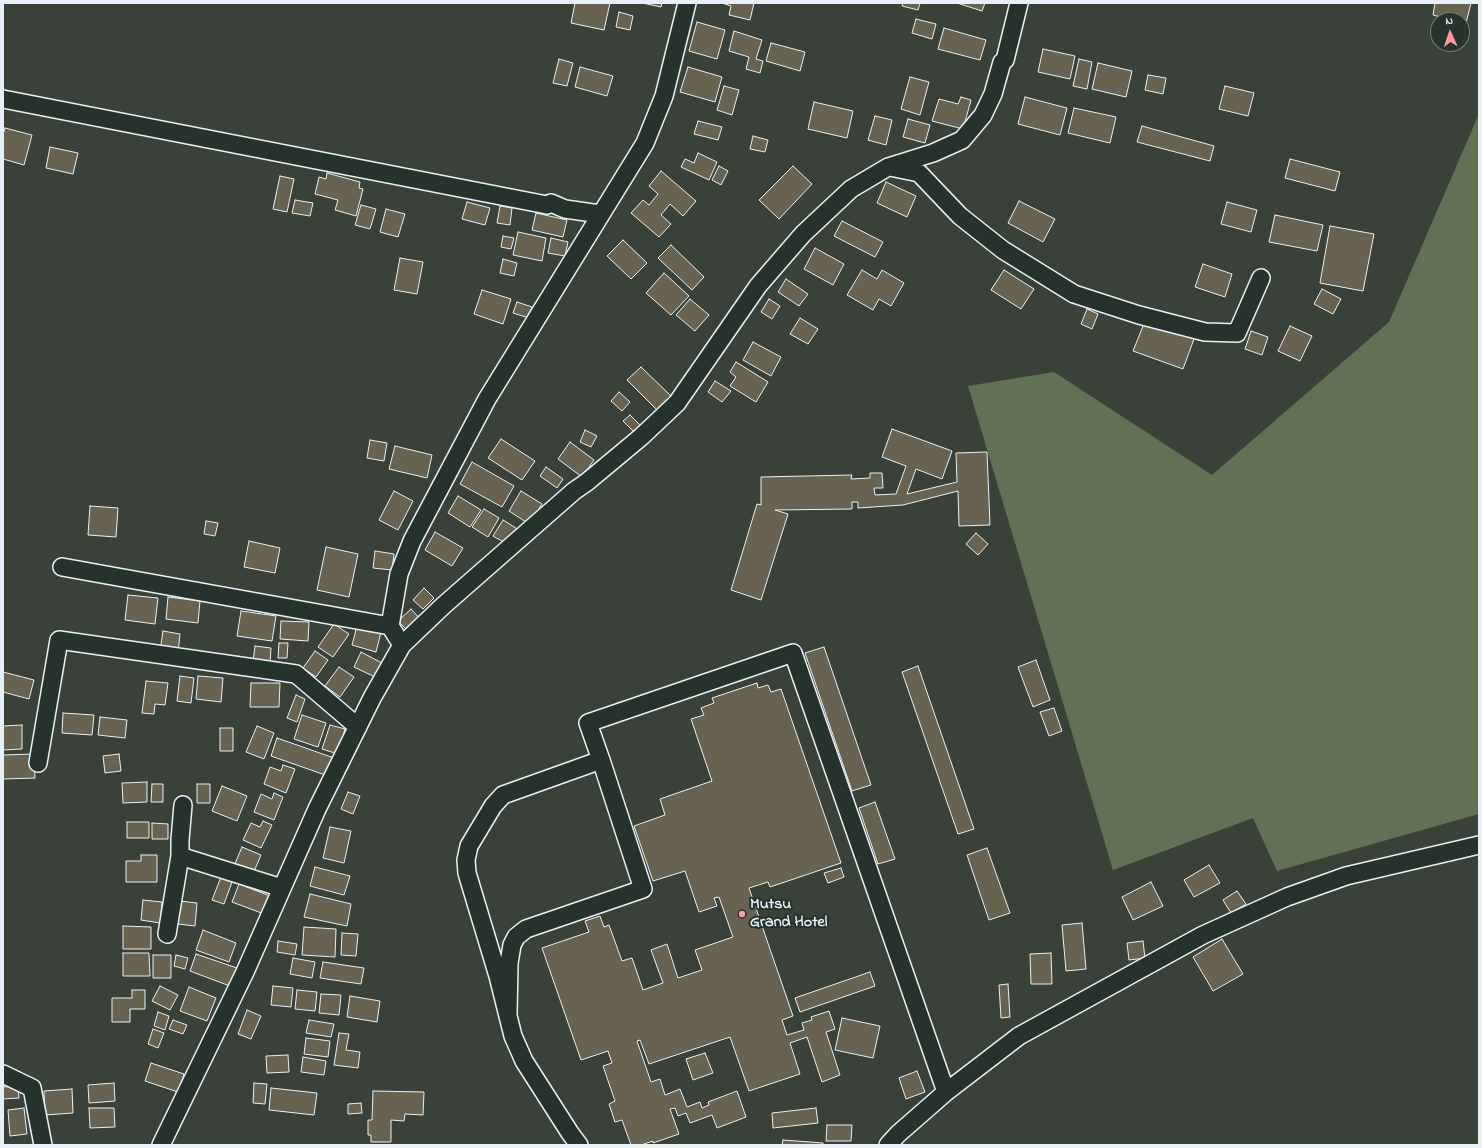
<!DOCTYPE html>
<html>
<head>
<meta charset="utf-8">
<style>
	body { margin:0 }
	#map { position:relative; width:1482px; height:1148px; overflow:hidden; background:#3a4138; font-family:"Indie Flower",sans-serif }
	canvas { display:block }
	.frame { position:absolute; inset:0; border:4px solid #e8f1f8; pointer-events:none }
	.north { position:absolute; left:1430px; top:12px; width:40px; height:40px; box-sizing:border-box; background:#26332d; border:1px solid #747f7e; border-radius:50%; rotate:357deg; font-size:11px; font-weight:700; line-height:16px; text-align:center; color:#e8f1f8 }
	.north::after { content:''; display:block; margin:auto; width:14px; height:18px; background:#ff9aa2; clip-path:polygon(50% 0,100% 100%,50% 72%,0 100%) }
</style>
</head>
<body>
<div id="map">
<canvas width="1482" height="1148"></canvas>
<div class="frame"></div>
<div class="north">N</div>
</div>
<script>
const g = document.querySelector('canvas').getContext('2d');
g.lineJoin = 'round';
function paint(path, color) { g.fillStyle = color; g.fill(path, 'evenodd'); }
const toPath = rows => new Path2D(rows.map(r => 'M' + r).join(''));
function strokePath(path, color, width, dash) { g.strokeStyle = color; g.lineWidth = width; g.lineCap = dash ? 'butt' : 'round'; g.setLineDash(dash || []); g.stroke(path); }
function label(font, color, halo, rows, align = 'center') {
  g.font = font + ' "Indie Flower",sans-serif'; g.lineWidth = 4; g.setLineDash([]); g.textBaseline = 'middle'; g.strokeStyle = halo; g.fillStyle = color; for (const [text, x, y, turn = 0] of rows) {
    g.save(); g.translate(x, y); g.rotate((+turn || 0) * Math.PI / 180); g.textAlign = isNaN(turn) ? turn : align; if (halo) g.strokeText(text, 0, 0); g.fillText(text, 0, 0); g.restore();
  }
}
paint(toPath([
	[1478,116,1479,814,1277,871,1253,818,1113,870,968,386,1054,372,1212,475,1389,322]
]), '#607154');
const building = toPath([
	[575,3,610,3,604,30,571,23,575,3],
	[642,3,662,3,661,7,642,3],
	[722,3,754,3,750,20,729,15,731,6,722,3],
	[903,3,920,3,918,10,902,6,903,3],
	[957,3,985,3,982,11,957,3],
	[1435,3,1471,3,1466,23,1462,22,1462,20,1452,20,1433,15,1435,3],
	[619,12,633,16,630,30,616,27,619,12],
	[916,19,936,24,932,39,912,33,916,19],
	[697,22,725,30,717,59,689,51,697,22],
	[944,28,986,40,980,60,938,49,944,28],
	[734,31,762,40,756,59,763,61,760,73,746,69,749,57,729,51,734,31],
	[771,43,805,52,800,71,766,61,771,43],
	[1043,49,1075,56,1070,79,1038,72,1043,49],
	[559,59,573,63,567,86,553,83,559,59],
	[1079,59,1092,62,1087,89,1073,86,1079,59],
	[1098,63,1132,71,1126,97,1092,89,1098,63],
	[580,67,613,76,607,96,575,87,580,67],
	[688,67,722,77,715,102,680,92,688,67],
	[1148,75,1166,78,1163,94,1145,90,1148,75],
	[910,77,929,82,920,115,901,109,910,77],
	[724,86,739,90,732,115,717,110,724,86],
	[1225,86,1254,93,1248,116,1219,109,1225,86],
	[961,97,971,100,963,129,932,121,939,99,958,104,961,97],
	[1025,97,1067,108,1060,135,1018,124,1025,97],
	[814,102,853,111,847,138,808,129,814,102],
	[1074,108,1116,117,1110,143,1068,133,1074,108],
	[875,116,892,120,886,145,868,140,875,116],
	[908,119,930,125,925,143,903,137,908,119],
	[698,121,722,127,718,140,694,134,698,121],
	[1142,126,1214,146,1210,161,1137,142,1142,126],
	[5,128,32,135,24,165,3,159,3,135,5,128],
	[753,136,768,140,765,152,750,149,753,136],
	[50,147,78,153,73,174,46,168,50,147],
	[698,153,717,162,709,180,681,167,685,159,694,163,698,153],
	[1290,159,1340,172,1335,191,1285,178,1290,159],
	[719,166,728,171,721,185,712,180,719,166],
	[793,166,812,184,779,219,759,200,793,166],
	[661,171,696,201,683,216,670,204,661,215,671,224,659,237,631,213,643,200,649,205,658,194,649,186,661,171],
	[327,173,360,182,359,188,363,189,356,216,335,210,338,200,315,194,319,177,326,179,327,173],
	[280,176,294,179,287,212,273,209,280,176],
	[886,182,916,196,907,217,877,203,886,182],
	[295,200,313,203,310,216,292,213,295,200],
	[1019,201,1055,219,1043,242,1008,223,1019,201],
	[467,202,490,208,485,225,462,219,467,202],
	[1227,202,1257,210,1251,232,1221,224,1227,202],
	[361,205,376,209,370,229,355,225,361,205],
	[500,206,512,208,510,225,497,223,500,206],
	[386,209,405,214,398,237,380,232,386,209],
	[536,213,567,220,563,237,532,230,536,213],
	[1275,215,1323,225,1317,251,1269,242,1275,215],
	[842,221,883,242,875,257,834,236,842,221],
	[1330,226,1374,234,1363,291,1320,283,1330,226],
	[518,232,546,238,542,261,513,255,518,232],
	[503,236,514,238,511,249,501,247,503,236],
	[551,238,568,242,565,256,548,253,551,238],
	[623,240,647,263,631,279,607,256,623,240],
	[671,245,704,277,692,290,658,258,671,245],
	[815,248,844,264,833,285,804,269,815,248],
	[400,258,423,262,417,294,394,290,400,258],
	[503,259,517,263,514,276,500,273,503,259],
	[1203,264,1232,274,1225,297,1195,287,1203,264],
	[862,270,877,279,882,270,904,283,891,306,879,299,873,310,847,295,862,270],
	[1004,270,1034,289,1021,309,991,290,1004,270],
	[664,273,689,296,671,315,646,293,664,273],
	[786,279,808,294,799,306,778,292,786,279],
	[1322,289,1341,299,1333,314,1314,304,1322,289],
	[482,290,511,299,503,324,474,314,482,290],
	[690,299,709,315,695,331,676,315,690,299],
	[769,299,780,306,772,319,761,312,769,299],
	[517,302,532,307,529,318,513,313,517,302],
	[1087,309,1098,314,1092,329,1081,324,1087,309],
	[800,318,818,329,808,344,790,334,800,318],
	[1145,321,1194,339,1183,369,1133,351,1145,321],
	[1290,326,1312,336,1300,361,1278,351,1290,326],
	[1251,331,1268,337,1262,355,1245,349,1251,331],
	[753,342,781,357,771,376,743,360,753,342],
	[736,362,768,382,756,402,730,386,736,377,730,372,736,362],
	[641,367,671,396,657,410,627,380,641,367],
	[715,381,731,391,722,402,708,392,715,381],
	[619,392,630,402,622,411,611,401,619,392],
	[630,415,640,425,634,432,623,421,630,415],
	[892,429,952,451,942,479,916,469,907,494,957,482,956,453,987,452,990,525,959,526,958,491,903,505,858,508,858,502,852,502,852,509,775,510,788,514,761,600,731,590,757,504,761,505,761,477,852,475,851,479,870,478,870,473,882,473,883,488,874,488,875,495,896,494,906,466,882,457,892,429],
	[585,430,597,436,591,447,580,442,585,430],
	[501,439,535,461,522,480,488,458,501,439],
	[370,440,387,443,384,461,367,458,370,440],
	[570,442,594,460,582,477,558,459,570,442],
	[395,446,432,455,427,478,389,469,395,446],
	[472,462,514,486,502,507,460,484,472,462],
	[546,467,563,479,557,488,540,476,546,467],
	[394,491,413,501,398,530,379,520,394,491],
	[521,491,542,504,529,524,509,511,521,491],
	[458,496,481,510,470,527,448,513,458,496],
	[90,506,118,508,116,537,88,535,90,506],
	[484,509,499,518,488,537,472,527,484,509],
	[503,520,519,530,509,545,493,536,503,520],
	[206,521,218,523,215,536,204,534,206,521],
	[435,532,463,548,452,566,425,550,435,532],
	[976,533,988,544,978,555,966,544,976,533],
	[249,541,280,548,275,573,244,567,249,541],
	[326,547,358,554,349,597,317,590,326,547],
	[375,551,394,554,392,570,373,568,375,551],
	[424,588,434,598,423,609,413,600,424,588],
	[128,595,158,598,155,624,125,620,128,595],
	[168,597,200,601,198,623,166,619,168,597],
	[411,609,422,621,410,633,398,621,411,609],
	[241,611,276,616,272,641,237,636,241,611],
	[281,621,309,622,308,641,280,639,281,621],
	[334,624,349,634,333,657,318,647,334,624],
	[357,626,381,632,376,652,352,645,357,626],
	[163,631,180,634,178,653,160,651,163,631],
	[279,643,288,643,287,658,278,658,279,643],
	[255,646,271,648,270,664,253,662,255,646],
	[824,647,871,785,852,791,805,653,824,647],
	[315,651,328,660,316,677,303,668,315,651],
	[361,652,382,663,375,677,354,667,361,652],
	[1036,660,1050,700,1033,707,1018,667,1036,660],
	[918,666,974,829,958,834,902,672,918,666],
	[339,667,354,677,340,697,325,686,339,667],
	[3,672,34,680,29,699,3,692,3,672],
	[180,676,194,678,191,703,177,701,180,676],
	[198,676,223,678,221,702,196,699,198,676],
	[146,681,168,683,165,705,155,704,154,714,142,713,146,681],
	[251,683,280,683,279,707,250,707,251,683],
	[757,683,758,688,768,685,771,692,781,689,841,863,770,887,768,882,749,888,793,1016,782,1020,787,1035,804,1030,802,1023,812,1020,811,1017,829,1011,835,1029,826,1032,840,1075,822,1082,807,1037,790,1043,800,1074,749,1091,730,1037,649,1064,640,1040,637,1041,651,1082,660,1079,665,1095,680,1089,687,1107,700,1102,702,1108,709,1105,708,1102,737,1091,746,1117,717,1128,712,1115,690,1123,686,1113,678,1116,675,1108,670,1109,679,1134,653,1143,653,1141,641,1145,631,1145,622,1120,615,1122,609,1104,615,1101,603,1066,612,1063,608,1051,581,1060,542,948,589,932,585,921,600,916,604,927,609,925,622,961,632,958,643,990,663,983,651,950,667,944,678,978,702,970,695,950,733,937,719,897,714,898,717,906,699,912,685,871,653,881,634,826,665,815,660,799,712,781,691,719,704,715,701,708,714,703,712,698,757,683],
	[296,695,305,699,297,722,287,718,296,695],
	[1054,708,1062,731,1049,736,1040,712,1054,708],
	[63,713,94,715,92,735,62,733,63,713],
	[302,715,326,723,318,747,294,739,302,715],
	[100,717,127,720,125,738,98,735,100,717],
	[22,725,22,749,3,750,3,726,22,725],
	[330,725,345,729,338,754,322,749,330,725],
	[257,726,274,733,264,759,246,752,257,726],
	[220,728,233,728,233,751,220,751,220,728],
	[277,738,334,758,328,776,271,756,277,738],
	[34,754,35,778,3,779,3,755,34,754],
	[119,754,121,771,105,773,103,756,119,754],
	[283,765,295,769,286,793,264,784,270,767,281,771,283,765],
	[147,782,147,802,123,803,122,783,147,782],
	[152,784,163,784,163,802,151,802,152,784],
	[197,784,210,784,210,803,197,803,197,784],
	[222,786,247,796,237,821,212,811,222,786],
	[348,792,360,796,353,814,341,809,348,792],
	[274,793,283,797,274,820,254,812,261,794,272,799,274,793],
	[875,802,895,859,878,864,859,808,875,802],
	[263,821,272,825,261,848,243,840,251,823,260,827,263,821],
	[127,822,149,822,149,838,127,838,127,822],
	[152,823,168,824,168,839,152,839,152,823],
	[330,827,351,831,344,863,323,858,330,827],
	[242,847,261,855,253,874,234,866,242,847],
	[987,848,1010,913,989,920,967,855,987,848],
	[141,855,157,855,157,882,126,882,126,861,141,861,141,855],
	[1209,865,1220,883,1194,897,1184,880,1209,865],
	[315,867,350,876,344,895,310,886,315,867],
	[841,868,844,877,828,883,824,873,841,868],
	[221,877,232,882,224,904,212,900,221,877],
	[1151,882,1163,906,1133,920,1122,897,1151,882],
	[239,884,270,896,264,914,232,902,239,884],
	[1237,891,1246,904,1231,913,1223,900,1237,891],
	[310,894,351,904,347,926,304,917,310,894],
	[143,900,162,902,160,923,141,920,143,900],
	[180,901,197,903,195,926,178,924,180,901],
	[1082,923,1086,969,1066,971,1062,925,1082,923],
	[123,926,151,927,151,949,123,949,123,926],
	[304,927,336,929,335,957,302,955,304,927],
	[203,930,236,943,229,962,196,950,203,930],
	[342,933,358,934,356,956,341,955,342,933],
	[1222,939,1243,974,1213,991,1193,957,1222,939],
	[278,941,297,944,295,955,277,952,278,941],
	[1143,941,1145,958,1129,960,1127,943,1143,941],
	[123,953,149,953,150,976,123,976,123,953],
	[1051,953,1052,984,1031,984,1030,954,1051,953],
	[196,954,237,968,230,986,190,971,196,954],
	[153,955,171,955,171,978,153,978,153,955],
	[176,955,188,958,185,969,174,966,176,955],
	[293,958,315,962,312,978,290,974,293,958],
	[323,962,364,968,361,984,320,978,323,962],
	[870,972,875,986,800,1012,795,998,870,972],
	[1008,984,1010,1017,1001,1018,999,985,1008,984],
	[160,986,178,995,170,1010,152,1001,160,986],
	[273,986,293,988,291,1007,271,1005,273,986],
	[189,987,216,998,207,1021,180,1011,189,987],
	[132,990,145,990,145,1009,130,1009,130,1022,112,1022,112,998,132,998,132,990],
	[297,990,317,992,315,1011,295,1009,297,990],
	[321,994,341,995,339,1015,319,1013,321,994],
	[350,996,380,1001,377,1022,347,1017,350,996],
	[247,1010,261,1016,251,1039,238,1034,247,1010],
	[158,1012,169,1016,165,1030,154,1026,158,1012],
	[842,1018,880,1026,873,1058,835,1050,842,1018],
	[173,1020,187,1025,183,1034,169,1029,173,1020],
	[309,1020,334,1024,331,1037,306,1033,309,1020],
	[153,1029,164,1033,158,1048,148,1044,153,1029],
	[339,1033,349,1034,346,1050,360,1052,358,1068,334,1065,339,1033],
	[306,1038,330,1041,328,1057,304,1054,306,1038],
	[705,1053,713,1073,693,1080,686,1059,705,1053],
	[288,1055,289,1072,267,1073,266,1056,288,1055],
	[303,1057,326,1061,324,1075,301,1072,303,1057],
	[151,1063,184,1074,178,1092,145,1081,151,1063],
	[917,1071,925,1092,906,1099,899,1078,917,1071],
	[114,1083,115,1101,89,1103,88,1085,114,1083],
	[254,1083,267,1084,265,1104,253,1103,254,1083],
	[18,1086,19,1098,3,1099,3,1087,18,1086],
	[271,1088,317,1093,314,1115,269,1110,271,1088],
	[72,1089,73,1113,45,1115,44,1091,72,1089],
	[373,1091,424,1092,423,1115,405,1114,404,1121,391,1120,391,1142,371,1142,371,1135,368,1135,368,1120,372,1120,373,1091],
	[361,1103,362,1113,348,1114,348,1104,361,1103],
	[24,1108,27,1134,10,1136,8,1110,24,1108],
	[89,1108,114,1108,115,1127,90,1128,89,1108],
	[816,1108,818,1123,773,1128,772,1113,816,1108],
	[827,1125,852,1125,851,1141,826,1141,827,1125],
	[783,1140,823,1143,823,1145,782,1145,783,1140]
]);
paint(building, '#676350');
strokePath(building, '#e8f1f8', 1);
const minor = toPath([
	[3,99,547,205,551,203,565,209,600,214],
	[890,167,919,173,960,216,1003,250,1074,294,1139,315,1205,332,1237,333,1261,278],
	[62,567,390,626],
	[402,645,390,626,399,574,412,541,487,399,645,143,664,96,687,3],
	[601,760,588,723,793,653,946,1092],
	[38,763,59,640,296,674,358,727],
	[183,805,180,840,180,856,282,888],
	[167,934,180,856],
	[508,1015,509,963,512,945,516,937,526,929,643,889,601,760,503,795,493,806,469,846,466,860,467,873,498,976,513,1036,524,1061,570,1133,579,1145],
	[3,1074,32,1088,43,1145],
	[161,1145,245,972,317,809,372,698,402,645,444,605,574,491,587,482,641,437,677,403,758,286,803,234,851,189,888,167,933,153,962,140,983,115,993,94,1002,62,1005,60,1019,3],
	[888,1145,898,1134,946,1092,1019,1036,1203,935,1287,897,1346,876,1479,845]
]);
strokePath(minor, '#e8f1f8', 20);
strokePath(minor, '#26332d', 17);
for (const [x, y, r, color] of [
	[742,914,4,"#ff9aa2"]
]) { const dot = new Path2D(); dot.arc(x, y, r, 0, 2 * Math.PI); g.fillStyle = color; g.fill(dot); strokePath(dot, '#26332d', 1.5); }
label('bold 16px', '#e8f1f8', '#26332d', [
	["Mutsu",750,905],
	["Grand Hotel",750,923]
], 'left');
</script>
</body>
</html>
